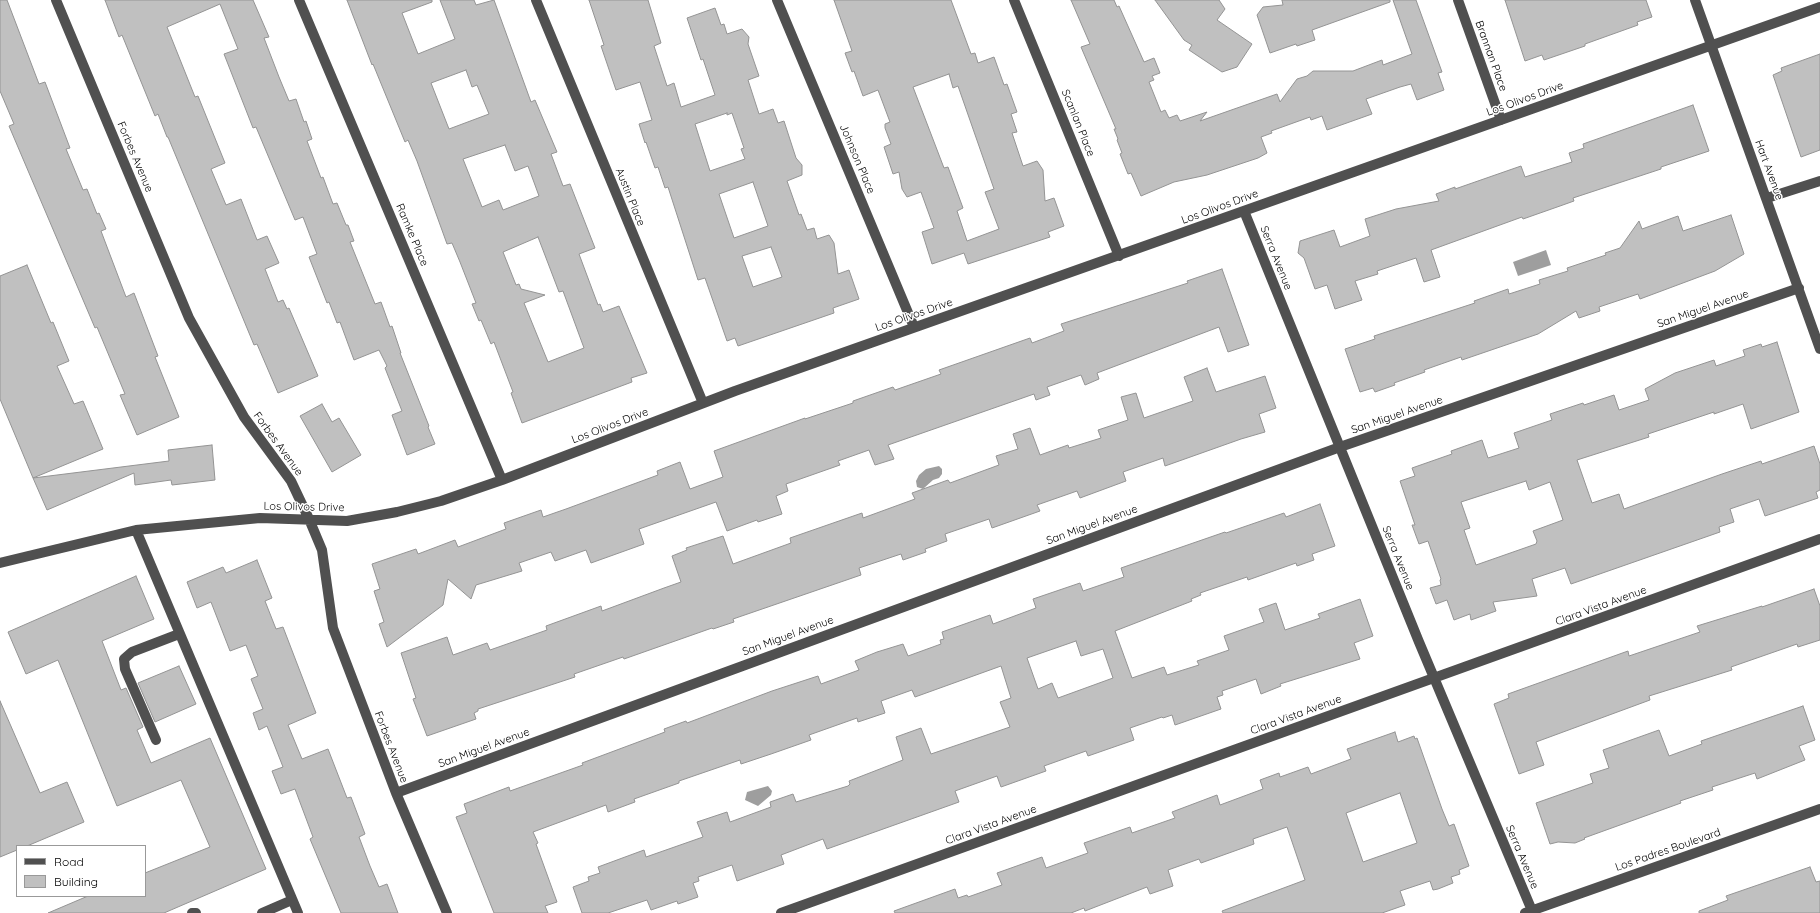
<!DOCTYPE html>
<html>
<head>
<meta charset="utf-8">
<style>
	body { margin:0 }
	#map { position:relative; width:1820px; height:913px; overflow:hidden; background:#fff; font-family:Quicksand,sans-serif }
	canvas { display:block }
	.legend { position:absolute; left:16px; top:845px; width:130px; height:52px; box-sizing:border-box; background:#fff; border:1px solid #999; margin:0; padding:5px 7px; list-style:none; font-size:12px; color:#000 }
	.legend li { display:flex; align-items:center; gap:8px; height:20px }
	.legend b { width:20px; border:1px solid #999 }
</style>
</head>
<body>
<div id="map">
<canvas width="1820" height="913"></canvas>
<ul class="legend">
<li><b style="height:5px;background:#505050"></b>Road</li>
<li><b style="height:11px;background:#c0c0c0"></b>Building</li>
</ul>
</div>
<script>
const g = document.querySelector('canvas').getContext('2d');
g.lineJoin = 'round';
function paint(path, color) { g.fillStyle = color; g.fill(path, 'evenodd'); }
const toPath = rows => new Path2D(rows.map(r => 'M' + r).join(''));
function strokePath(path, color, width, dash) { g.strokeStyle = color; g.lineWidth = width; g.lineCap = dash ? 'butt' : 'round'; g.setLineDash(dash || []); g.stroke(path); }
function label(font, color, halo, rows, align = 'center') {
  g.font = font + ' Quicksand,sans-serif'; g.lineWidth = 3; g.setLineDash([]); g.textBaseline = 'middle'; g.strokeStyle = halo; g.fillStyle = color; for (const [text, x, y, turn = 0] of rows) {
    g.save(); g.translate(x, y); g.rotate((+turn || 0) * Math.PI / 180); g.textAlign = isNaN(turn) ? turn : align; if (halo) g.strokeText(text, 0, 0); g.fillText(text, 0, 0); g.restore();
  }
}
paint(toPath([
	[1546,250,1551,265,1518,276,1513,262],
	[939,466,942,469,942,474,939,478,933,480,923,489,917,487,916,481,919,475,926,469],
	[768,786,772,791,771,795,758,806,745,800,747,792]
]), '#9e9e9e');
const building = toPath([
	[0,0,7,0,39,84,45,82,70,148,66,149,83,190,87,189,97,214,99,213,106,229,101,231,126,297,134,293,158,356,155,357,179,417,137,435,120,395,125,394,97,327,95,328,9,126,14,124,0,91,0,0],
	[105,0,253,0,269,37,264,38,279,77,289,101,296,99,304,122,306,121,312,139,307,141,321,178,323,177,333,204,337,203,346,225,348,225,354,241,350,242,375,304,381,302,390,327,392,326,401,353,400,353,429,426,428,427,435,444,407,455,392,415,402,411,385,368,387,366,379,350,354,360,340,322,337,323,329,302,327,303,309,257,317,254,303,217,295,220,256,127,253,128,224,54,238,49,220,4,167,27,195,97,198,96,225,163,211,169,226,205,241,199,257,240,267,236,279,263,265,269,278,302,283,300,287,309,289,308,318,376,278,393,257,344,254,345,168,137,167,137,158,114,155,116,122,35,119,37,105,0],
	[347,0,432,0,432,2,402,13,418,54,455,39,440,0,474,0,476,5,494,0,531,102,535,100,557,152,551,154,563,186,570,184,595,248,579,254,598,305,600,304,603,312,619,306,647,373,631,378,632,382,522,423,511,393,513,392,494,342,491,344,481,320,479,321,472,304,476,303,460,262,452,243,447,244,417,161,408,140,405,142,373,64,372,65,347,0],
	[466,70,472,87,477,85,489,114,449,129,431,83,466,70],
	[505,145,515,171,528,166,539,196,503,210,499,200,482,207,463,159,505,145],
	[538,237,559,292,563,291,584,348,548,362,524,303,545,295,521,289,519,284,516,285,503,252,538,237],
	[589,0,648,0,661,43,654,46,667,86,674,83,681,107,715,95,703,59,701,60,687,18,715,8,721,25,724,24,727,34,742,29,749,37,748,44,759,76,748,80,759,114,773,109,778,123,784,121,796,158,802,165,802,175,787,181,799,215,801,214,807,230,814,228,817,239,829,235,834,243,838,274,849,270,859,299,833,308,834,313,738,346,735,338,727,341,705,278,698,280,668,187,665,188,658,167,655,168,646,142,645,143,639,124,652,120,640,82,616,90,601,46,604,45,589,0],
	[727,113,727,115,732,113,744,148,741,149,745,159,710,171,695,124,727,113],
	[753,182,768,226,734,238,719,194,753,182],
	[771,247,782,277,753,287,742,256,771,247],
	[834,0,951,0,971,54,975,53,978,63,994,57,1004,85,1007,84,1017,112,1011,114,1017,132,1012,133,1023,166,1037,161,1043,170,1045,201,1054,198,1064,226,1048,232,1050,237,968,264,964,253,932,264,922,232,934,228,921,192,907,197,902,189,899,172,893,174,884,147,891,144,885,128,885,124,890,122,878,90,863,96,854,71,852,72,845,53,852,51,834,0],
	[949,74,953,88,958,86,994,189,985,192,999,229,967,241,957,211,963,208,948,167,944,168,913,87,949,74],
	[1071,0,1114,0,1117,7,1119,6,1144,62,1154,58,1160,73,1152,76,1154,80,1149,82,1161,112,1165,110,1169,118,1177,115,1180,121,1207,112,1200,121,1277,94,1280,102,1297,79,1307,76,1313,71,1353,71,1382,60,1383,65,1412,54,1393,0,1416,0,1442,72,1438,73,1444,90,1417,100,1411,84,1400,87,1366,99,1372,114,1327,130,1322,116,1311,120,1310,117,1271,131,1272,133,1261,137,1267,153,1258,158,1207,175,1174,182,1141,196,1131,173,1128,174,1120,154,1122,153,1117,140,1118,139,1114,129,1116,129,1081,47,1090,44,1071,0],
	[1155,0,1219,0,1225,9,1217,20,1252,44,1237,67,1222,72,1189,50,1192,45,1184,40,1155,0],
	[1282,0,1390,0,1390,2,1312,30,1315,40,1297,46,1296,44,1270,53,1257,15,1263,7,1283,5,1282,0],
	[1505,0,1646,0,1652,17,1637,22,1638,25,1585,44,1585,46,1544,60,1542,55,1525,61,1505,0],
	[1820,54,1820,150,1801,157,1773,75,1782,71,1781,68,1820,54],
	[1693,105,1709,151,1661,167,1661,169,1573,198,1574,201,1560,206,1523,219,1522,217,1431,250,1440,277,1424,282,1416,258,1377,271,1378,274,1355,281,1362,300,1335,309,1327,285,1315,289,1304,258,1298,253,1300,241,1334,230,1340,247,1370,236,1365,219,1396,209,1439,201,1436,194,1455,187,1455,189,1521,166,1525,177,1572,162,1569,153,1584,148,1583,144,1693,105],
	[1731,215,1744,254,1715,271,1640,299,1638,294,1599,307,1600,311,1579,318,1576,311,1538,334,1462,360,1461,357,1424,370,1425,372,1394,383,1395,385,1375,392,1373,388,1360,392,1345,349,1375,339,1374,336,1475,303,1474,301,1508,289,1509,294,1540,284,1539,280,1568,271,1567,268,1606,255,1605,253,1620,248,1639,221,1642,229,1678,216,1683,231,1731,215],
	[27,265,51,323,53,322,69,361,57,366,74,404,83,401,103,449,33,478,0,399,0,276,27,265],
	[1222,269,1249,345,1228,352,1219,327,1097,373,1099,379,1085,385,1081,375,1047,387,1050,395,1036,400,1034,394,888,445,894,459,875,465,869,450,838,461,840,465,786,484,788,491,776,496,782,514,758,522,757,520,727,531,716,502,639,529,644,544,591,563,586,550,555,561,551,552,519,563,522,571,476,585,471,599,448,579,443,605,387,647,379,624,384,622,374,591,380,589,372,564,416,549,418,554,455,540,458,547,506,529,504,523,541,510,543,517,566,509,658,475,657,471,680,462,690,489,723,477,714,451,805,418,805,419,853,403,853,401,893,387,895,390,941,374,939,370,1030,338,1032,343,1064,331,1061,324,1188,283,1187,281,1222,269],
	[1777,342,1799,412,1751,429,1743,404,1714,414,1714,412,1648,434,1649,437,1577,460,1592,503,1619,494,1624,509,1722,474,1761,461,1762,464,1814,446,1820,464,1820,490,1816,492,1818,498,1765,516,1759,499,1730,509,1734,522,1719,527,1720,532,1571,584,1565,568,1532,579,1537,596,1493,602,1496,611,1471,620,1470,614,1454,620,1447,600,1436,604,1430,588,1441,585,1440,580,1441,579,1428,541,1419,544,1412,525,1415,525,1400,481,1415,476,1412,468,1452,454,1451,451,1482,440,1488,458,1519,448,1514,433,1552,420,1550,414,1583,403,1584,405,1614,395,1619,410,1649,400,1645,389,1675,373,1714,360,1716,366,1745,356,1743,350,1761,344,1762,347,1777,342],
	[1526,481,1529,490,1550,482,1563,520,1533,531,1537,541,1536,544,1476,565,1464,530,1470,528,1461,502,1526,481],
	[1207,368,1216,392,1265,376,1276,408,1259,414,1265,432,1241,439,1165,466,1163,458,1123,472,1126,481,1080,498,1077,491,1037,505,1040,511,992,528,989,519,945,534,947,541,925,549,926,552,903,560,901,554,859,568,861,575,733,619,734,622,713,629,712,628,624,659,623,657,574,674,575,677,478,709,478,711,474,713,476,719,427,736,413,699,416,698,401,653,447,637,453,655,487,643,490,650,547,630,546,626,601,606,602,611,664,588,681,582,672,556,687,550,686,548,723,536,733,564,791,543,790,538,862,513,863,518,915,499,912,493,948,480,950,483,999,465,996,456,1018,449,1013,434,1030,428,1040,455,1068,445,1069,448,1101,438,1098,430,1128,420,1121,397,1136,393,1144,418,1193,401,1184,377,1207,368],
	[322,404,332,422,339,418,361,455,332,472,300,416,322,404],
	[212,445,215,480,172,485,171,480,135,485,134,473,47,510,33,478,169,461,168,450,212,445],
	[1320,504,1335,546,1312,554,1314,560,1297,566,1296,563,1248,580,1247,577,1200,593,1201,595,1191,599,1192,601,1115,631,1132,678,1164,667,1167,675,1199,665,1197,661,1229,650,1224,636,1264,622,1259,609,1276,603,1285,630,1320,618,1318,614,1360,599,1373,636,1354,643,1360,659,1280,684,1281,686,1261,694,1256,679,1222,691,1223,695,1217,697,1221,709,1175,725,1172,715,1163,718,1162,717,1130,728,1134,740,1088,756,1086,751,1044,766,1046,771,1001,787,997,776,955,791,959,802,827,849,823,839,781,855,784,864,737,881,732,865,698,877,699,881,693,883,698,897,678,904,677,901,651,910,647,900,608,913,582,913,573,887,589,881,588,877,600,873,598,867,644,850,646,857,703,837,697,822,727,812,730,822,771,807,770,802,793,794,796,802,848,786,850,784,849,781,903,760,896,737,921,728,931,754,1010,727,1000,702,1011,698,1001,666,915,697,912,690,881,701,885,713,858,722,857,718,809,735,811,740,771,754,741,764,740,760,679,781,679,783,634,799,635,802,608,812,606,805,533,832,538,843,536,844,557,902,545,906,548,913,494,913,456,817,467,813,464,804,509,787,510,791,583,765,582,763,665,732,664,729,686,721,687,723,772,691,818,676,821,684,859,670,855,661,877,652,903,644,908,656,941,644,940,640,944,639,942,632,990,615,993,624,1036,608,1033,599,1080,583,1083,591,1124,577,1121,568,1225,532,1226,533,1284,513,1286,517,1320,504],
	[1076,641,1081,656,1103,649,1113,678,1058,698,1052,683,1038,689,1027,658,1076,641],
	[257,560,272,598,265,601,276,629,283,627,316,713,288,725,302,759,328,749,347,798,351,797,365,834,359,837,370,866,379,887,387,884,398,913,341,913,310,839,313,837,295,789,281,794,272,771,283,767,267,726,259,730,253,713,263,709,251,679,258,676,246,645,230,651,211,602,197,608,187,582,223,567,226,573,257,560],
	[136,576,154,619,102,641,121,690,126,688,143,727,137,730,151,763,210,738,266,869,164,913,48,913,88,896,145,896,145,873,210,847,181,780,117,806,58,660,26,674,8,632,136,576],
	[1814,589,1820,606,1820,640,1798,647,1797,644,1731,667,1732,670,1649,696,1650,700,1536,742,1544,765,1519,774,1494,704,1509,698,1508,694,1628,651,1629,656,1700,632,1697,626,1762,606,1762,607,1814,589],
	[179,666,196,704,155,722,138,683,179,666],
	[0,701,40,793,67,782,84,822,27,846,17,846,17,850,0,857,0,701],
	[1803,706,1815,740,1799,746,1805,760,1757,779,1755,773,1712,787,1713,790,1680,801,1681,803,1584,838,1585,839,1575,843,1558,842,1550,844,1536,803,1593,783,1590,774,1609,768,1603,750,1659,730,1669,756,1702,744,1701,741,1803,706],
	[1395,732,1398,742,1414,736,1415,739,1417,738,1442,809,1449,826,1454,824,1469,866,1459,870,1460,874,1451,877,1453,883,1438,889,1433,890,1430,881,1400,891,1405,905,1382,913,1223,913,1222,911,1305,880,1287,827,1253,839,1254,844,1201,863,1199,859,1168,870,1173,886,1150,894,1147,887,1085,911,1084,908,1071,913,895,913,894,911,955,889,958,898,967,895,968,897,1002,885,997,873,1042,857,1046,868,1088,853,1084,843,1130,827,1132,833,1175,818,1172,812,1217,795,1220,805,1263,789,1260,780,1279,773,1280,777,1308,767,1311,774,1351,759,1347,749,1395,732],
	[1400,793,1417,843,1363,862,1346,813,1400,793],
	[1810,867,1816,882,1820,881,1820,913,1699,913,1699,911,1728,900,1726,896,1810,867]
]);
paint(building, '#c0c0c0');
strokePath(building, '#949494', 1);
strokePath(toPath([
	[56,0,189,318,244,417,291,481,309,519,322,550,333,628,396,793,447,913],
	[299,0,502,480],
	[536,0,703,403],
	[777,0,914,327],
	[1014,0,1119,256],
	[1458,0,1501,120],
	[1695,0,1820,349],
	[1767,198,1820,181],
	[1244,211,1419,642,1533,913],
	[136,530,298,913],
	[0,563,136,530,260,518,347,521,397,512,441,501,502,480,735,391,1820,7],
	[156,740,125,669,124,659,132,652,179,634],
	[396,793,1340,447,1799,288],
	[192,913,196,913],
	[262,913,292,900],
	[781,913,1820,539],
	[1525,913,1820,809]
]), '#505050', 10);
label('11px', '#000', '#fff', [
	["Brannan Place",1491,56,70],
	["Los Olivos Drive",1525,99,-20],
	["Scanlan Place",1078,123,68],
	["Forbes Avenue",135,157,67],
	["Johnson Place",857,159,67],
	["Hart Avenue",1769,170,70],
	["Austin Place",630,197,68],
	["Los Olivos Drive",1220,207,-20],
	["Ramke Place",412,235,67],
	["Serra Avenue",1276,258,68],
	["San Miguel Avenue",1703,309,-19],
	["Los Olivos Drive",914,315,-19],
	["San Miguel Avenue",1397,415,-19],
	["Los Olivos Drive",610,426,-21],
	["Forbes Avenue",278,444,54],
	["Los Olivos Drive",304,507,1],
	["San Miguel Avenue",1092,525,-20],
	["Serra Avenue",1398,558,68],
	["Clara Vista Avenue",1601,606,-20],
	["San Miguel Avenue",788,636,-20],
	["Clara Vista Avenue",1296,715,-20],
	["Forbes Avenue",391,747,69],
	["San Miguel Avenue",484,748,-20],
	["Clara Vista Avenue",991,825,-20],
	["Los Padres Boulevard",1668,850,-19],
	["Serra Avenue",1522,857,67]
]);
</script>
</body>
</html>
